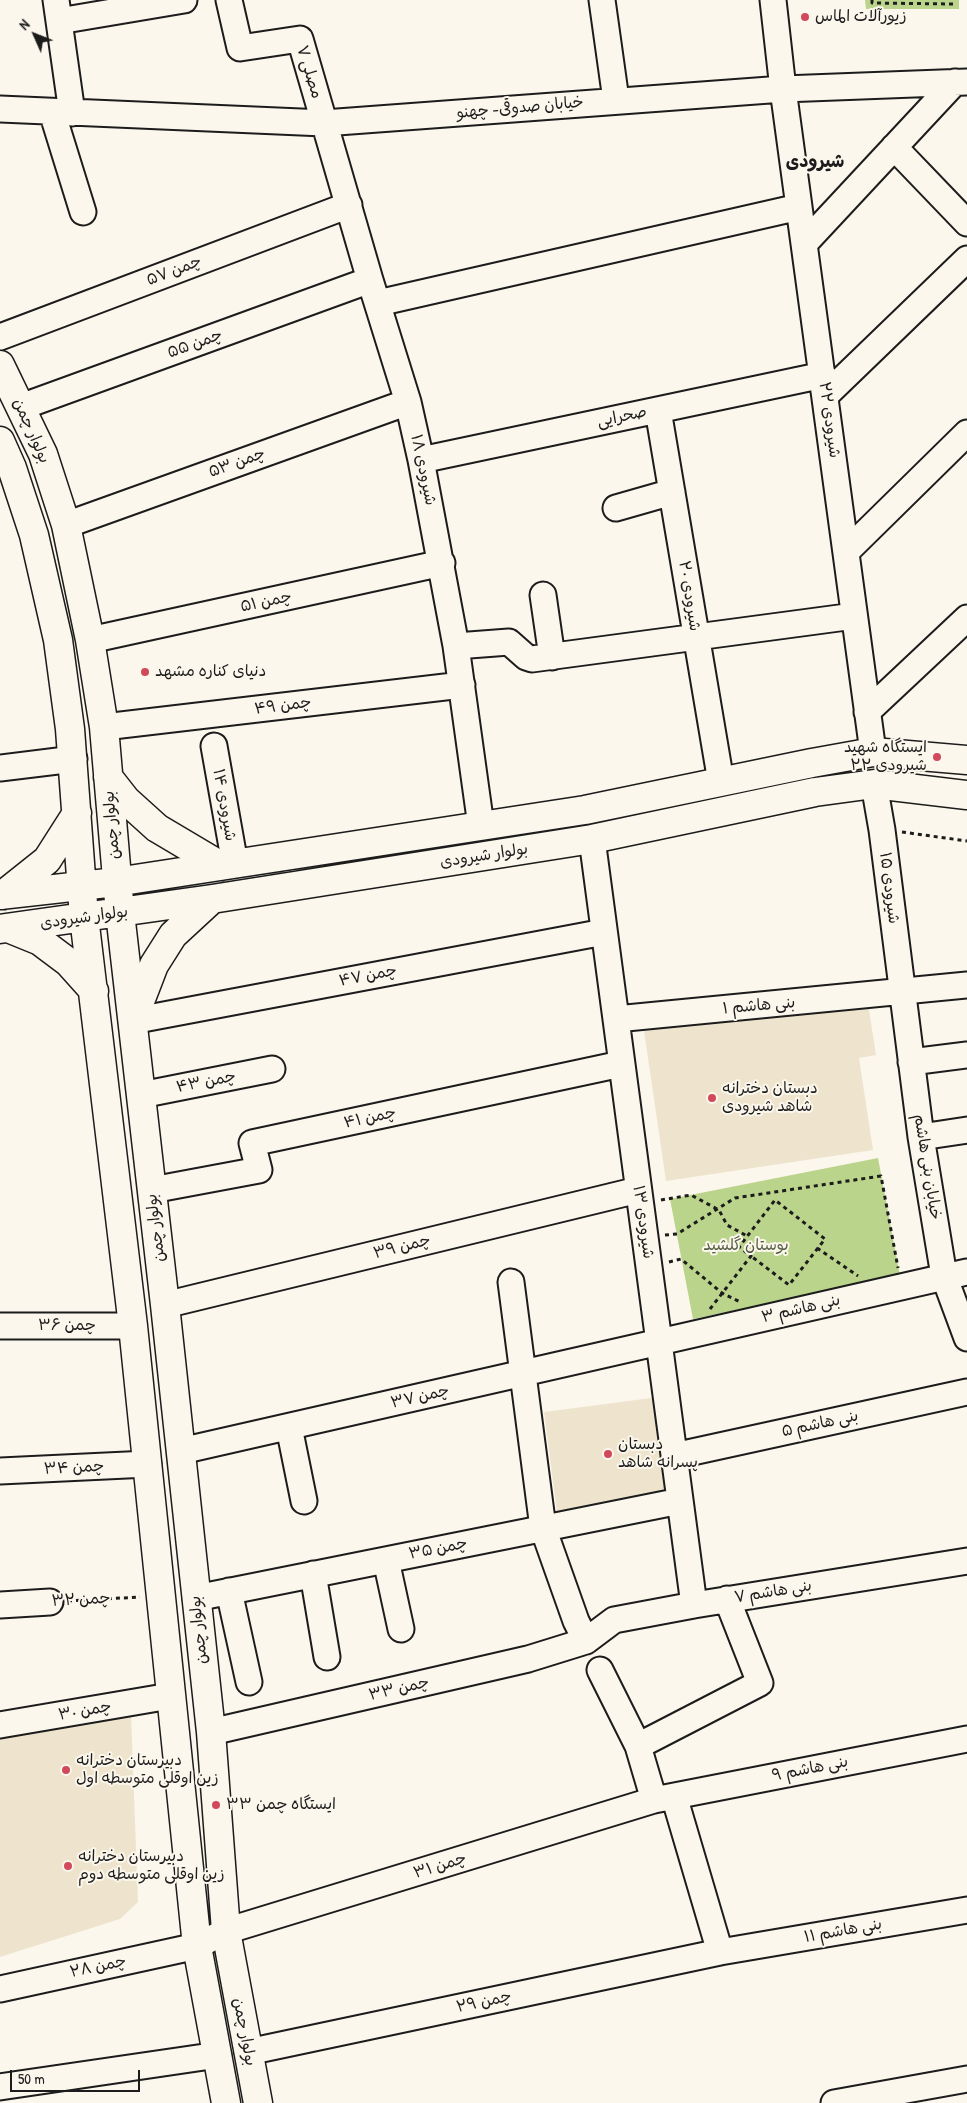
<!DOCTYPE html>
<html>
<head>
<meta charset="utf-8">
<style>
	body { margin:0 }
	#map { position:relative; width:967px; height:2103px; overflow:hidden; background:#fbf7ec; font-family:"Patrick Hand",sans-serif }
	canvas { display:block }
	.north { position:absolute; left:10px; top:10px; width:50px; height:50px; -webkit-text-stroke:4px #fbf7ec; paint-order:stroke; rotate:314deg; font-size:14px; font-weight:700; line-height:20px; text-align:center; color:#1c1c1c }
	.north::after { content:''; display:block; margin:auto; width:18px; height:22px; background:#1c1c1c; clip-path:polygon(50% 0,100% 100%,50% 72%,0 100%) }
	.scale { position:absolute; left:10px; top:2070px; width:130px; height:22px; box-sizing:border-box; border:2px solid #1c1c1c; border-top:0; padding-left:6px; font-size:15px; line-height:18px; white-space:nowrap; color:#1c1c1c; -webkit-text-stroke:4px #fbf7ec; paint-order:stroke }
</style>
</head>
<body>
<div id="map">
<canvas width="967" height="2103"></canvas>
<div class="north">N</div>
<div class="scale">50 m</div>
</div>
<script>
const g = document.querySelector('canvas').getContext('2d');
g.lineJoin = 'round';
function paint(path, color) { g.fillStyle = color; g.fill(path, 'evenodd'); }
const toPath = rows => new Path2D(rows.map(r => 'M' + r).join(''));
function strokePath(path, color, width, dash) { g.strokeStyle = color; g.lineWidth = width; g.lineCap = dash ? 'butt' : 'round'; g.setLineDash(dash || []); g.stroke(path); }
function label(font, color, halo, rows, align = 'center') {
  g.font = font + ' "Patrick Hand","Playpen Sans Arabic",sans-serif'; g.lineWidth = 4; g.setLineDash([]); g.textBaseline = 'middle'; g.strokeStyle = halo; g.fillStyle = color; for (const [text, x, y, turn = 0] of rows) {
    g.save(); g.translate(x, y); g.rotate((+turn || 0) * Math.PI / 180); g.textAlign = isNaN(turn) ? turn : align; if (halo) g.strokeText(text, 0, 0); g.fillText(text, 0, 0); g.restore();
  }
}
paint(toPath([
	[867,997,876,1055,859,1058,873,1150,666,1181,644,1031],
	[659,1397,671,1497,557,1512,544,1412],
	[131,1714,138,1902,120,1919,0,1957,0,1737]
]), '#eee4ce');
paint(toPath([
	[865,0,959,0,959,9,866,9],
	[878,1158,900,1276,693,1319,670,1199]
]), '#bbd48b');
const minor = toPath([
	[56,0,72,113],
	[229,0,240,48,300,39,370,280,408,402,421,460,456,646,481,826],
	[602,0,616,100],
	[773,0,783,89,873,752],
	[59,21,184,0],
	[0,109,324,123,783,89,967,82],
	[52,112,83,212],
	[894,147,967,223],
	[804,244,955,82],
	[378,303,799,207],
	[0,337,349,205],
	[826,395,967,259],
	[21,407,370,280],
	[658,410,721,782],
	[421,460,823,375],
	[616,508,672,492],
	[66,525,408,402],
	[846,552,967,433],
	[543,595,552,657],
	[90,640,442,563],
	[456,646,509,642,526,657,532,659,854,616],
	[867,712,967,618],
	[104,727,462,685],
	[214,746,235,864],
	[0,768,74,759],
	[874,784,882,830,921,1137,944,1276,967,1338],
	[592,839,694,1605],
	[616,1019,967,985],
	[132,1021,604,932],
	[911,1062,967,1055],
	[141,1095,272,1069],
	[921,1137,967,1130],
	[152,1190,259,1170,252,1143,621,1064],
	[511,1282,543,1528,576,1621,586,1641],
	[165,1305,638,1190],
	[0,1326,133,1326],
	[289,1427,304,1501],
	[181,1451,967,1272],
	[674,1456,967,1392],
	[0,1471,148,1464],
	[386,1560,401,1629],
	[313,1574,327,1657],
	[229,1591,249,1682],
	[196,1598,680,1501],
	[0,1605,50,1602],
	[600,1670,638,1746,654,1800],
	[0,1725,170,1696],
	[211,1732,528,1659,586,1641,614,1620,694,1605,967,1561],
	[638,1746,760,1683,727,1599],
	[674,1796,720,1952],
	[0,1989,197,1946,226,1931,654,1800,967,1739],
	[248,2052,720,1952,967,1910],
	[0,2087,218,2055],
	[834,2103,967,2079]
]);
const major = toPath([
	[0,365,43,454,66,525,90,640,104,727,120,913,165,1305,211,1732,226,1931,258,2103],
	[0,441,12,468,34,535,58,640,70,729,84,917,133,1326,197,1946,226,2103],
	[108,777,126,800,157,828,221,866],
	[0,895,116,882,585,810,812,763,873,752,967,760],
	[3,895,47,860,77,813],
	[8,928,40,941,68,962,94,991],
	[0,929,212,899,592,839,815,792,874,784,967,795],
	[134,1017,154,965,173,935,212,899]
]);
strokePath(minor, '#1c1c1c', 29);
strokePath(major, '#1c1c1c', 31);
strokePath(toPath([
	[872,0,872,3,953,4,953,0],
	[902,832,967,841],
	[661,1200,691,1195,719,1210,727,1225,747,1236],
	[665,1235,677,1234,735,1198,881,1176,898,1268],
	[817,1248,858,1276],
	[669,1262,681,1259,722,1293,740,1302],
	[710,1309,751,1256,739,1247,775,1200,825,1239,789,1285,751,1256],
	[68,1601,140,1597]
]), '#1c1c1c', 3, [4, 4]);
strokePath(minor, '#fbf7ec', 25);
strokePath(major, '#fbf7ec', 28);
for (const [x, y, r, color] of [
	[805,17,5,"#d1495b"],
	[145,672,5,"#d1495b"],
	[937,757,5,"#d1495b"],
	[712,1098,5,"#d1495b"],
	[608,1454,5,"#d1495b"],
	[66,1770,5,"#d1495b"],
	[216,1805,5,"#d1495b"],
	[68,1866,5,"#d1495b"]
]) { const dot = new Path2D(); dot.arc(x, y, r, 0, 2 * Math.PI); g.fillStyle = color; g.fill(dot); strokePath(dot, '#fbf7ec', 2); }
label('16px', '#1c1c1c', '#fbf7ec', [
	["زیورآلات الماس",815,17],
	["دنیای کناره مشهد",155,672],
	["ایستگاه شهید",927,748,"right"],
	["شیرودی ۲۲",927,766,"right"],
	["دبستان دخترانه",722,1089],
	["شاهد شیرودی",722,1107],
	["دبستان",618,1445],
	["پسرانه شاهد",618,1463],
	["دبیرستان دخترانه",76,1761],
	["زین اوقلی متوسطه اول",76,1779],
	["ایستگاه چمن ۳۳",226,1805],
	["دبیرستان دخترانه",78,1857],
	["زین اوقلی متوسطه دوم",78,1875]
], 'left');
label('16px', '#1c1c1c', '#fbf7ec', [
	["مصلی ۷",309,72,73],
	["خیابان صدوقی- چهنو",520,108,-5],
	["چمن ۵۷",174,271,-21],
	["چمن ۵۵",195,344,-20],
	["صحرایی",622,417,-12],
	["شیرودی ۲۲",829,420,82],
	["بولوار چمن",31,431,66],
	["چمن ۵۳",237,463,-20],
	["شیرودی ۱۸",423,470,78],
	["شیرودی ۲۰",689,596,81],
	["چمن ۵۱",266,602,-12],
	["چمن ۴۹",283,706,-7],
	["شیرودی ۱۴",224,805,80],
	["بولوار چمن",112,825,-95],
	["بولوار شیرودی",484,856,-9],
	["شیرودی ۱۵",889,888,83],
	["بولوار شیرودی",84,918,-8],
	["چمن ۴۷",368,976,-11],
	["بنی هاشم ۱",759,1006,-5],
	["چمن ۴۳",206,1082,-11],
	["چمن ۴۱",370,1118,-12],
	["خیابان بنی هاشم",927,1167,81],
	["شیرودی ۱۳",643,1222,82],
	["بولوار چمن",156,1228,-97],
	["چمن ۳۹",402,1247,-14],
	["بنی هاشم ۳",801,1309,-13],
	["چمن ۳۶",67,1326],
	["چمن ۳۷",420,1397,-13],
	["بنی هاشم ۵",820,1424,-12],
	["چمن ۳۴",74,1468,-3],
	["چمن ۳۵",438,1549,-11],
	["بنی هاشم ۷",773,1592,-9],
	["چمن ۳۲",81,1600,-3],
	["بولوار چمن",199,1630,-96],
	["چمن ۳۳",399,1689,-13],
	["چمن ۳۰",85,1711,-10],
	["بنی هاشم ۹",810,1769,-11],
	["چمن ۳۱",440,1866,-17],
	["بنی هاشم ۱۱",843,1931,-10],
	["چمن ۲۸",98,1967,-12],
	["چمن ۲۹",484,2002,-12],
	["بولوار چمن",244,2032,79]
]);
label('16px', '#545c43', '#fbf7ec', [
	["بوستان گلشید",746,1246]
]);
label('bold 18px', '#1c1c1c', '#fbf7ec', [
	["شیرودی",815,162]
]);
</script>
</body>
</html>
